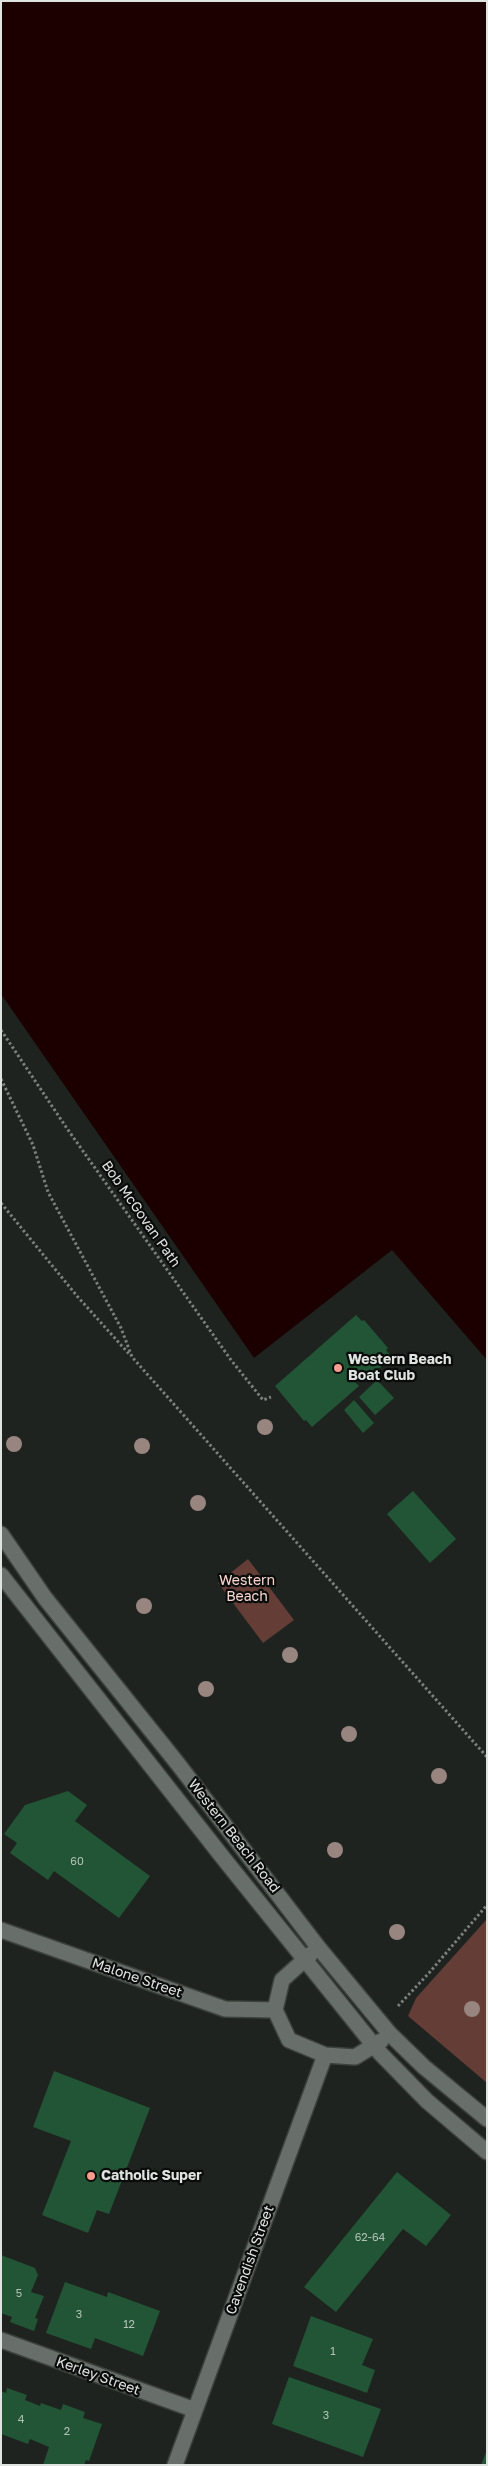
<!DOCTYPE html>
<html>
<head>
<meta charset="utf-8">
<style>
	body { margin:0 }
	#map { position:relative; width:488px; height:2466px; overflow:hidden; background:#1e231f; font-family:"Golos Text",sans-serif }
	canvas { display:block }
	.frame { position:absolute; inset:0; border:2px solid #e0e4e1; pointer-events:none }
</style>
</head>
<body>
<div id="map">
<canvas width="488" height="2466"></canvas>
<div class="frame"></div>
</div>
<script>
const g = document.querySelector('canvas').getContext('2d');
g.lineJoin = 'round';
function paint(path, color) { g.fillStyle = color; g.fill(path, 'evenodd'); }
const toPath = rows => new Path2D(rows.map(r => 'M' + r).join(''));
function strokePath(path, color, width, dash) { g.strokeStyle = color; g.lineWidth = width; g.lineCap = dash ? 'butt' : 'round'; g.setLineDash(dash || []); g.stroke(path); }
function label(font, color, halo, rows, align = 'center') {
  g.font = font + ' "Golos Text",sans-serif'; g.lineWidth = 4.5; g.setLineDash([]); g.textBaseline = 'middle'; g.strokeStyle = halo; g.fillStyle = color; for (const [text, x, y, turn = 0] of rows) {
    g.save(); g.translate(x, y); g.rotate((+turn || 0) * Math.PI / 180); g.textAlign = isNaN(turn) ? turn : align; if (halo) g.strokeText(text, 0, 0); g.fillText(text, 0, 0); g.restore();
  }
}
paint(toPath([
	[248,1559,294,1620,263,1643,218,1583],
	[487,1919,487,2083,408,2016,416,1998]
]), '#633d36');
paint(toPath([
	[1,1,487,1,487,1360,392,1250,254,1358,1,994]
]), '#1c0000');
paint(toPath([
	[356,1315,362,1321,364,1320,388,1348,386,1350,392,1357,366,1380,360,1373,352,1379,359,1386,312,1427,306,1420,304,1421,275,1386],
	[377,1380,394,1398,375,1415,359,1397],
	[354,1400,374,1423,363,1433,344,1410],
	[413,1491,456,1539,430,1563,387,1514],
	[68,1791,87,1805,75,1821,150,1876,119,1918,54,1871,48,1880,10,1853,17,1843,4,1834,25,1805],
	[54,2071,150,2108,109,2214,97,2210,88,2233,42,2215,71,2141,33,2127],
	[397,2172,451,2215,426,2246,403,2229,336,2312,304,2287],
	[1,2255,35,2268,38,2275,31,2292,44,2296,35,2318,38,2319,34,2331,10,2322,12,2317,1,2313],
	[65,2282,107,2297,108,2292,160,2311,143,2356,95,2338,91,2349,46,2333],
	[311,2316,373,2339,362,2365,375,2370,367,2393,293,2366],
	[289,2377,381,2409,363,2457,272,2424],
	[7,2388,27,2395,25,2400,40,2406,41,2403,61,2410,63,2404,85,2412,83,2418,102,2424,89,2461,86,2460,84,2465,43,2465,49,2447,30,2439,28,2444,1,2434,1,2391,6,2393],
	[487,2450,487,2465,481,2465]
]), '#225535');
const minor = toPath([
	[1,1534,45,1598,178,1764,318,1947,390,2034,424,2067,487,2119],
	[1,1575,224,1859,380,2053,427,2101,487,2152],
	[1,1930,225,2009,275,2010],
	[311,1954,282,1980,275,2010,289,2040,325,2055,355,2057,381,2041],
	[1,2340,195,2410],
	[175,2465,325,2055]
]);
strokePath(minor, '#3c413d', 18);
strokePath(toPath([
	[1,1030,66,1127,231,1360,263,1400,271,1397],
	[1,1079,33,1145,48,1192,121,1328,132,1357,487,1757],
	[1,1203,77,1296,130,1355],
	[398,2006,429,1973,487,1905]
]), '#7c807d', 3, [2.5, 2.5]);
strokePath(minor, '#686f6a', 15);
g.fillStyle = '#988580';
for (const [x, y] of [
	[265,1427],
	[14,1444],
	[142,1446],
	[198,1503],
	[144,1606],
	[290,1655],
	[206,1689],
	[349,1734],
	[439,1776],
	[335,1850],
	[397,1932],
	[472,2009]
]) { g.beginPath(); g.arc(x, y, 8, 0, 2 * Math.PI); g.fill(); }
for (const [x, y, r, color] of [
	[338,1368,5,"#f49d8c"],
	[91,2176,5,"#f49d8c"]
]) { const dot = new Path2D(); dot.arc(x, y, r, 0, 2 * Math.PI); g.fillStyle = color; g.fill(dot); strokePath(dot, '#090c0a', 2); }
label('11px', '#b0c0b6', null, [
	["60",77,1862],
	["62-64",370,2238],
	["5",19,2294],
	["3",79,2315],
	["12",129,2325],
	["1",333,2352],
	["3",326,2416],
	["4",21,2420],
	["2",67,2432]
]);
label('14px', '#e0e4e1', '#090c0a', [
	["Bob McGovan Path",141,1214,55],
	["Western Beach Road",234,1836,52],
	["Malone Street",137,1978,19],
	["Cavendish Street",250,2260,-70],
	["Kerley Street",98,2376,20]
]);
label('bold 14px', '#e0e4e1', '#090c0a', [
	["Western Beach",348,1360],
	["Boat Club",348,1376],
	["Catholic Super",101,2176]
], 'left');
label('14px', '#fbd6cf', '#090c0a', [
	["Western",247,1581],
	["Beach",247,1597]
]);
</script>
</body>
</html>
